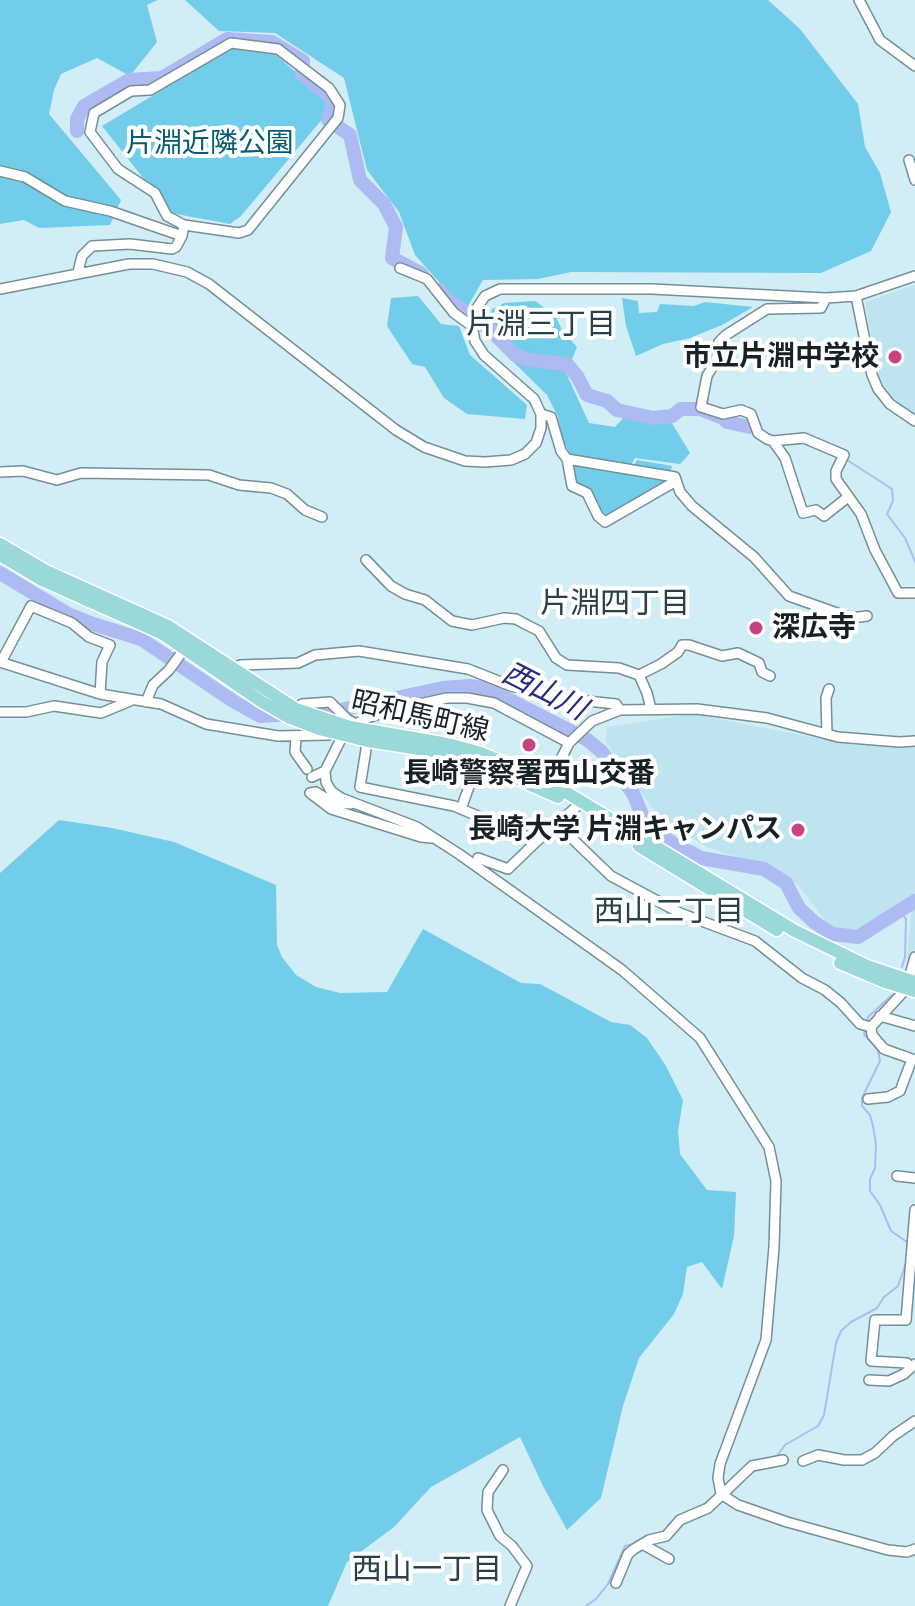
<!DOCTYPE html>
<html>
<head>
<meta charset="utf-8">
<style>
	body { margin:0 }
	canvas { display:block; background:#d1edf6 }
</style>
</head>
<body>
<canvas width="915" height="1606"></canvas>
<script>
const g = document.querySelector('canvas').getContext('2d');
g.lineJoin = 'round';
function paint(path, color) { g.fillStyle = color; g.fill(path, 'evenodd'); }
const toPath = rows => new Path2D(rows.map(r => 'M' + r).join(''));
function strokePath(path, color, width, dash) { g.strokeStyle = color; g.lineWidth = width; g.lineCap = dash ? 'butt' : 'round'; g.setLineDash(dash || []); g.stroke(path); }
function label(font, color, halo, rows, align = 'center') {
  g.font = font + ' "PT Sans Narrow","Noto Sans JP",sans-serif'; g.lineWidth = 8; g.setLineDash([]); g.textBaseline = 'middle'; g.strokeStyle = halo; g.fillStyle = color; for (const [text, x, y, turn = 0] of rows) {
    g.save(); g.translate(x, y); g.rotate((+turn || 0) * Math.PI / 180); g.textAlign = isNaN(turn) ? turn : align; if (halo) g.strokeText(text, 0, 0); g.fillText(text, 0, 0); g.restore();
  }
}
paint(toPath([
	[915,285,915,414,905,409,888,392,878,376,865,302],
	[692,714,853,745,915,747,915,972,906,969,913,896,857,929,836,929,828,924,798,885,773,868,706,847,656,813,605,741,607,727]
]), '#bee4f0');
paint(toPath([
	[0,0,158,0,147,5,157,42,130,76,97,58,61,74,54,90,49,114,121,200,110,225,39,228,24,220,0,224],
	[185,0,768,0,800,29,858,104,865,147,880,173,891,212,871,251,821,273,571,272,538,279,483,280,465,311,415,255,399,212,367,170,344,78,275,33,219,31],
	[232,48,274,53,323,96,327,107,324,117,241,216,230,224,171,213,102,126],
	[418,296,441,324,459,326,470,355,527,405,525,419,467,414,444,398,425,367,412,364,387,326,391,298],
	[622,298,638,301,639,313,657,312,660,304,694,306,705,302,753,307,722,325,690,338,663,344,636,356,626,326],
	[535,301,555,315,563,332,577,347,566,373,589,423,615,427,626,415,658,422,670,420,690,453,684,460,680,464,635,458,631,465,570,454,559,432,558,417,547,395,487,336,487,321,492,309,504,303],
	[637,460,672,466,668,482,607,519,575,485,571,463,629,474],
	[59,820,112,828,174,842,276,885,277,945,282,957,296,975,316,987,340,993,387,992,423,929,521,983,540,984,611,1022,630,1025,647,1038,666,1066,683,1100,678,1131,680,1154,707,1190,736,1192,734,1236,722,1289,702,1262,687,1267,683,1294,674,1314,639,1358,623,1406,601,1498,567,1530,543,1486,520,1437,431,1487,394,1527,347,1562,328,1606,0,1606,0,873]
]), '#71cde9');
strokePath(toPath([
	[847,460,892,489,893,501,887,514,905,538,915,561],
	[899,909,906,919,905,957,902,967],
	[867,1022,868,1017,892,995],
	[866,1028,864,1034,878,1050,880,1061,862,1098,862,1106,870,1115,873,1126,876,1144,875,1168,870,1179,870,1191,880,1205,891,1231,907,1242,908,1246],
	[776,1457,785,1445,818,1426,824,1415,836,1343,841,1331,851,1322,877,1308,884,1297,898,1286,907,1260],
	[703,1505,716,1494],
	[668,1525,679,1516],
	[586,1606,596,1599,608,1584,625,1546,635,1544]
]), '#aebbf3', 2);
strokePath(toPath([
	[77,131,77,119,84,106,129,80,162,78,227,39,272,42,303,61,302,74,327,94,333,103,328,120,350,135,360,180,384,204,396,227,392,258,422,274],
	[440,290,445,298,490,329,515,355,530,360,567,364,577,376,587,395,607,401,617,410,653,418,672,416,681,409,700,409,723,418,727,422,750,427],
	[0,573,68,614,93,624,141,639,233,701,260,716,331,712,443,688,470,686,488,689,586,739,601,751,633,793,646,825,674,844,701,858,764,869,786,883,799,908,814,922,832,934,858,937,915,901]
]), '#aebbf3', 14);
const minor = toPath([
	[859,0,880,40,915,66],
	[231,43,278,49,329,88,340,105,338,118,248,230,239,233,184,225,167,216,155,193,118,169,90,132,94,113,131,91,150,90,231,43],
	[909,160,915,180],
	[0,171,25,177,65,201,110,211,182,236,184,225],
	[400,268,427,279,454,313,472,326],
	[78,272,82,256,92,246,130,244,172,249,176,247,182,236],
	[0,289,129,264,153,264,187,272,209,284,396,430,424,447,465,461,485,462,511,460,525,454,536,443,541,428,541,414,534,399,484,355,475,341,472,326,475,311,485,296,500,289,652,289,826,298,856,296,915,276],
	[856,296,872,375,878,389,890,404,915,421],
	[826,298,821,308,767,309,726,335,719,342,716,361,707,376,701,407,723,414,741,410,751,414,758,433,767,439,773,441,804,438,844,455,836,471,836,479,861,514,875,550,898,593,915,593],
	[541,414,551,417,561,451,567,459,572,486,587,493,598,516,605,522,676,481],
	[773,441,785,458,803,513,816,510,824,516,848,497],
	[567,459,675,477,680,492,692,506,754,557,789,596,851,618,867,616],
	[0,472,23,471,57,480,81,473,209,475,239,485,271,488,287,494,305,510,322,517],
	[366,560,391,586,405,594,425,600,452,621,472,625,504,618,516,619,527,625,539,631,556,658,567,665,619,668,639,675,661,664,678,652,682,645,689,645,722,656,738,653,759,663,762,672,770,676],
	[0,662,100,694,161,704,206,724,278,736,329,735],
	[1,662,31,606,72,623,89,637,110,645,102,662,100,694],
	[229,671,240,665,298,663,315,655,359,651,468,669,511,686,567,699,616,704,620,710],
	[639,675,647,693,651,709],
	[146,702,153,685,169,670,188,644],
	[296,709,302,704,330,702,347,719,357,725],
	[0,712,26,712,54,706,101,713,130,701],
	[827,734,826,698,829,689],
	[296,736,295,752,307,769],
	[368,737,360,787,454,806,537,841,582,802],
	[569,743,494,703,467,698,447,698,392,710,367,718,350,727,343,735,325,771,326,782,331,791,341,798,417,827,459,854,622,970,700,1038,769,1147,776,1181,774,1247,766,1340,720,1464,718,1478,721,1494,738,1505,787,1522,888,1550,907,1552,915,1549],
	[312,777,325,771],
	[547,787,569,743,592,721,620,710,697,709,767,718,838,737,899,742,915,741],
	[351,804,334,803,316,792,310,793,331,809,421,837,432,838],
	[461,809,480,756],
	[557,824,611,876,680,913,755,941,802,978,825,990,841,1003,860,1024,871,1027],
	[478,858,508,869,537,841],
	[880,1016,915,1026],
	[871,1027,906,989,915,957],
	[871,1027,872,1035,884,1049,915,1060],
	[868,1099,888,1097,900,1091,912,1059],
	[897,1176,915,1178],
	[907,1363,871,1361,875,1320,906,1320,915,1210],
	[869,1380,889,1381,904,1374,915,1364],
	[803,1461,818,1455,844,1460,862,1460,875,1453,893,1436,915,1421],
	[503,1470,488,1492,487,1510,500,1536,512,1546,527,1566,510,1606],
	[644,1545,669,1559],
	[616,1583,628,1554,634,1549,649,1540,666,1536,680,1520,708,1508,752,1466,783,1460]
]);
const major = toPath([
	[0,544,46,571,168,626,296,709,350,727,448,744,481,753,549,782,795,931,867,966,915,982],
	[0,555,42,580,163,634,262,702,290,718,319,729,368,741,445,753,478,762,558,797],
	[639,846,777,930],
	[840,963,885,982,915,991]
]);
strokePath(minor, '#758f97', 12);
strokePath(major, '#fff', 15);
strokePath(minor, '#fff', 9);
strokePath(major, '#9ad9d7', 12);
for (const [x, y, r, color] of [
	[895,357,8,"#c84180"],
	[756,628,8,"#c84180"],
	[529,745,8,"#c84180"],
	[798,830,8,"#c84180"]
]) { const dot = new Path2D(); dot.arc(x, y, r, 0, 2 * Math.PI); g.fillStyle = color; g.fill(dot); strokePath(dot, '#fff', 3); }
label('28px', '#055b6f', '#fff', [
	["片淵近隣公園",210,144]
]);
label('bold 28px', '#182226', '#fff', [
	["市立片淵中学校",879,357],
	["深広寺",772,628,"left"],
	["長崎警察署西山交番",529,774,"center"],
	["長崎大学 片淵キャンパス",782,830]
], 'right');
label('28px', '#182226', '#fff', [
	["昭和馬町線",420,717,13]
]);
label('30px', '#284148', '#fff', [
	["片淵三丁目",541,325],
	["片淵四丁目",615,604],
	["西山二丁目",669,912],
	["西山一丁目",427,1570]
]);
label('italic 30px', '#252b78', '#fff', [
	["西山川",544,692,27]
]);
</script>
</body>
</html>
